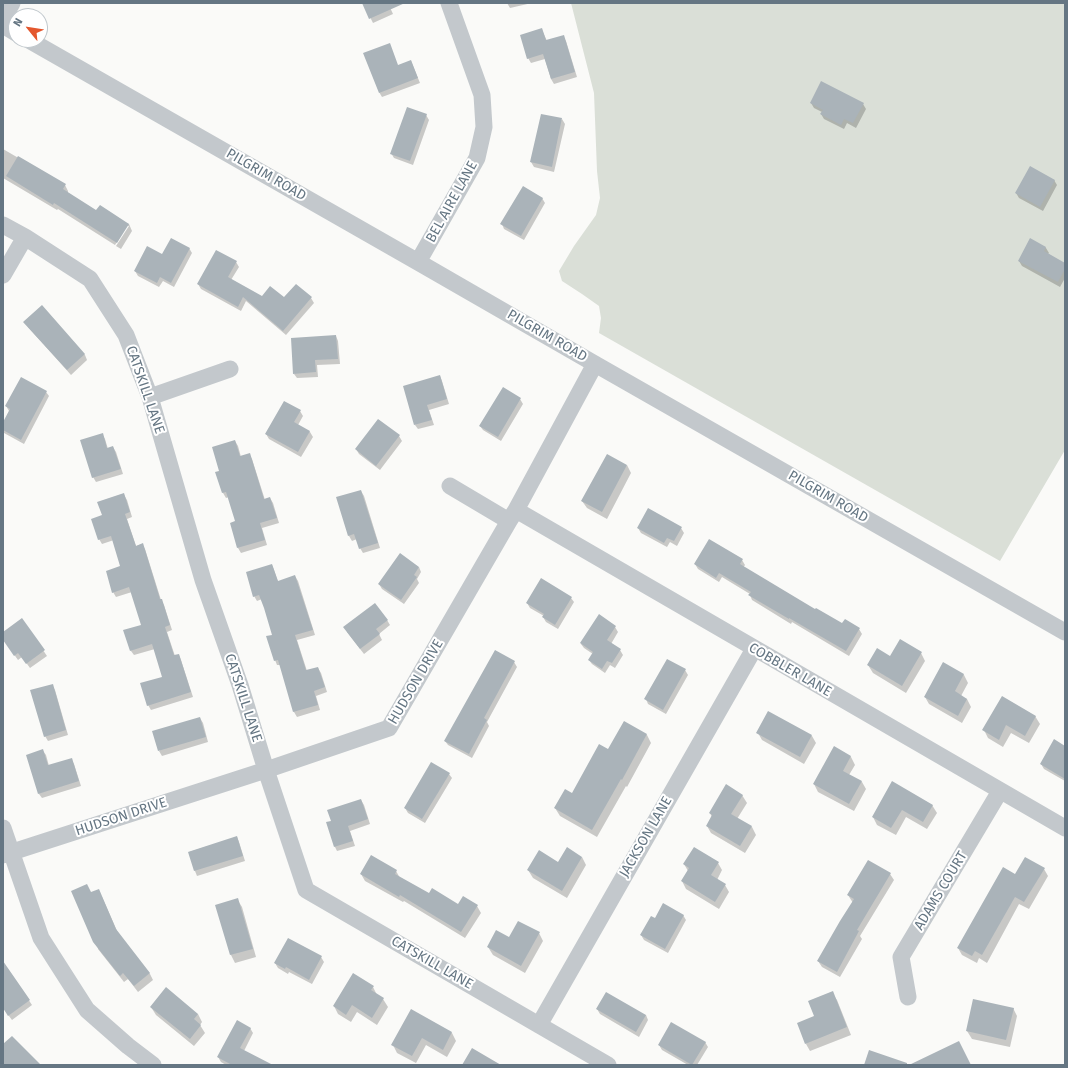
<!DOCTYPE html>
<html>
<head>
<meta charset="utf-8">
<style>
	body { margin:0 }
	#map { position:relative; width:1068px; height:1068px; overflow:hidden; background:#fafaf8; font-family:"Fira Sans",sans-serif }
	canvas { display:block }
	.frame { position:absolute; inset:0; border:4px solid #657683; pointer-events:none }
	.north { position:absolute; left:8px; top:8px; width:40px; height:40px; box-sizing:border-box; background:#fff; border:1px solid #c1c8cd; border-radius:50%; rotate:300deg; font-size:11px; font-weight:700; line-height:16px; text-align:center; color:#657683 }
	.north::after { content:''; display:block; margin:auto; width:14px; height:18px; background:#e4572e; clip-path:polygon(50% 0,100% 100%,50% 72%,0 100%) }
</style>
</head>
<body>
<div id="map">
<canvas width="1068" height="1068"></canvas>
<div class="frame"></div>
<div class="north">N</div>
</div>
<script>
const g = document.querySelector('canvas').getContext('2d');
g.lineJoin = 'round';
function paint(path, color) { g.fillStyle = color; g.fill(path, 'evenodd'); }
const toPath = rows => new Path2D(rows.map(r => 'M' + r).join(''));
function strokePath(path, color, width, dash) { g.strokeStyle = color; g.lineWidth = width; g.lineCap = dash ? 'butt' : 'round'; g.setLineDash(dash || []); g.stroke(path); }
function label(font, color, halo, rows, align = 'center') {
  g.font = font + ' "Fira Sans",sans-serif'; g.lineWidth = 4; g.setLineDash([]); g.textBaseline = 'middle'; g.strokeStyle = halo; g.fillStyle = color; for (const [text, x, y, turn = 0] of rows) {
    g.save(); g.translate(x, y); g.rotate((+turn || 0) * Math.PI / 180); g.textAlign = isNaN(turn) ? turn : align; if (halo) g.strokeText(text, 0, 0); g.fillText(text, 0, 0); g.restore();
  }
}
paint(toPath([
	[571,3,1065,3,1065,450,1000,561,599,333,601,318,599,306,582,294,562,281,559,271,574,246,596,215,600,198,597,171,594,93]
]), '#dadfd7');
paint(toPath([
	[363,3,388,3,393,14,373,23],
	[507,3,532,3,510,8],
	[542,30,547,41,563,36,566,41,577,77,554,84,551,79,545,59,531,63,528,58],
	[411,61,420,83,382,97,379,92,398,66],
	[811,103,863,104,866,109,856,128,847,123,844,129,824,119,821,114,822,112,814,108],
	[426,115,429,120,413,165,394,158,391,153],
	[562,119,565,124,554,172,534,167,531,162],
	[3,149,65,185,68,191,68,193,97,212,129,224,132,231,121,249,116,246,129,226,127,226,115,245,58,209,57,210,3,178],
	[1054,180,1057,185,1043,211,1019,198,1016,193],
	[542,198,545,203,524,240,504,229,502,224],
	[1031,240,1046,248,1049,253,1048,254,1065,264,1065,278,1060,287,1022,266,1019,261],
	[189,248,192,253,174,287,163,281,159,287,138,276,135,271,163,256],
	[236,262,239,267,231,280,262,297,284,299,311,298,314,303,286,335,246,301,241,311,201,289,198,284],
	[42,307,85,355,87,360,71,375,28,327],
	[336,336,338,341,340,364,317,365,318,377,297,378,294,374],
	[440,376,442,381,449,404,429,410,434,425,418,429,415,425],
	[46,392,49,396,24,444,4,433,3,424,9,411,6,406],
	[520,399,523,404,501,441,483,430,480,426],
	[300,411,303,416,298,425,310,432,313,437,301,457,269,439,266,434],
	[379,420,399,436,402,441,380,470,359,454,356,449],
	[102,434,105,439,108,449,113,447,116,452,123,474,96,482,93,477],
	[235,441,238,446,241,457,249,454,252,459,265,500,270,498,273,503,279,523,262,528,267,545,241,553,238,548,231,523,236,522,229,497,226,498,223,493,217,473,220,472],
	[627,465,631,473,607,519,587,508,582,501],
	[361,491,364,496,380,548,363,553,360,548,357,539,352,541,349,536,337,498],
	[124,495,127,500,132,517,127,519,136,546,142,544,145,549,161,600,164,605,172,630,167,632,175,656,179,655,181,660,193,697,151,710,148,705,163,677,155,649,134,655,131,651,142,625,132,592,116,597,113,592,121,567,114,540,102,544,99,539,103,516],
	[638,528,681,528,684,533,677,546,670,542,667,547,641,533],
	[742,560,745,565,743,568,815,611,843,625,859,629,862,634,849,656,792,622,791,624,752,600,750,595,750,594,722,577,719,582,698,569,695,564],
	[272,565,274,570,278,582,295,576,298,581,315,635,297,640,307,671,318,668,321,673,327,692,316,696,320,710,297,717,294,712,280,665,277,665,275,660,274,635,262,599,257,601,254,596],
	[419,567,421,572,417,579,419,583,404,604,382,589,379,584],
	[571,598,574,602,558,629,546,622,543,617,544,616,530,608,527,603],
	[22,619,47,656,30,668,22,657,18,660,3,639,3,633],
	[387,620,390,625,379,634,382,640,364,654,347,632],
	[615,627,618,632,611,644,620,650,623,655,615,668,610,665,605,673,592,664,589,660,593,654,584,648,581,644],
	[921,653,925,661,906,693,873,673,868,665,890,657],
	[514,662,517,667,487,722,489,726,472,758,448,745,445,741],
	[944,664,964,675,968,683,961,696,967,699,971,707,962,723,929,704,925,697],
	[685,670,688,675,666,714,648,704,646,699],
	[52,685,55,690,68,735,48,741,45,736],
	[1035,716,1040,724,1029,743,1011,733,1003,747,988,738,984,730],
	[200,718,203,723,208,742,162,756,159,751],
	[624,722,647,735,651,743,627,787,626,786,597,837,560,816,555,808,573,794,608,751],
	[758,733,812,736,816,743,804,764,762,740],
	[1065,747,1065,781,1044,769,1041,764],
	[834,748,851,757,855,765,849,775,862,782,866,789,854,811,818,792,814,784],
	[43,751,46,755,49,766,71,759,74,764,81,786,42,798,39,794],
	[449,774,452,778,425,823,408,813,405,808],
	[893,783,932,805,937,813,927,829,906,817,896,835,877,825,873,817],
	[742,795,747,803,737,819,752,827,756,835,745,853,711,833,707,826,712,817,710,813],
	[361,800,364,805,370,824,350,831,355,846,337,851,335,847,332,821],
	[237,837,239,842,245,861,197,876,195,871,189,852],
	[582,857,586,865,567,898,533,878,528,870],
	[718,863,722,870,717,880,725,885,729,892,719,909,686,889,682,881,688,871,684,864],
	[1044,869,1048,876,1029,909,1019,904,987,963,979,958,977,963,962,955,958,948,1015,875],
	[396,871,400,878,429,894,458,905,477,906,481,913,465,938,404,901,403,902,365,881,361,874],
	[890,874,894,880,860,936,862,939,840,977,822,967,818,961,853,903,848,895],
	[91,893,102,897,118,933,150,974,153,980,138,992,128,979,124,982,98,949],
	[237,899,242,907,256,957,235,963,231,955,216,906],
	[683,915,686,920,668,953,644,940,641,935,655,919],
	[539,933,543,941,525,973,493,955,488,947],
	[321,957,324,962,312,984,289,972,288,974,278,968,275,963],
	[8,969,32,1005,12,1020,3,1008,3,973],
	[373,987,377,995,383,999,388,1007,377,1025,357,1012,351,1022,338,1014,334,1006],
	[832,993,837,1000,851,1035,810,1051,806,1044,815,1017],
	[151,1007,198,1014,202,1022,200,1025,205,1033,194,1046,156,1015],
	[1013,1008,1017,1016,1010,1047,972,1039,967,1031],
	[597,1009,646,1015,648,1020,639,1037,600,1014],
	[411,1011,452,1033,456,1041,447,1057,426,1045,416,1063,397,1053,393,1045],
	[250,1028,253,1033,244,1051,264,1065,226,1065,221,1062,218,1057],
	[705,1042,708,1047,697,1065,688,1065,662,1050,659,1045]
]), '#0003');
paint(toPath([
	[362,3,405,3,369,19],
	[542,28,546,40,564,35,575,72,551,79,543,54,527,59,520,35],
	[390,43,398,65,411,60,418,78,379,93,363,53],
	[821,81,864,103,853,123,844,119,841,125,820,114,823,110,810,103],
	[407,107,427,114,410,161,390,154],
	[541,114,562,118,552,167,530,162],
	[18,156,66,184,63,189,96,210,100,205,129,224,117,243,54,203,53,205,6,176],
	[1030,166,1055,180,1040,207,1015,193],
	[523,186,543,198,521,236,500,224],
	[171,238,190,248,171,283,160,277,157,283,134,271,147,246,162,254],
	[1030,238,1046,247,1044,251,1065,263,1065,269,1058,282,1018,261],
	[216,250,237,261,228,277,262,296,270,286,284,297,296,284,312,297,283,331,243,297,238,307,197,284],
	[42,305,85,354,67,370,23,322],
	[336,335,338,359,315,360,316,372,293,374,291,338],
	[440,375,447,399,427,405,432,420,414,425,403,386],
	[21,377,47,391,21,440,3,430,3,422,10,409,5,406],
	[503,387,521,398,498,437,479,426],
	[284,401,301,410,294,422,310,431,298,452,265,434],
	[378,419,400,435,376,466,355,449],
	[103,433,107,448,113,446,121,469,92,478,80,440],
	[235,440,240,456,250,453,264,499,270,497,277,518,260,523,265,540,237,548,230,523,235,521,226,492,222,493,215,472,219,471,212,447],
	[607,454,627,465,602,512,581,501],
	[361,490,378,543,359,549,354,534,348,536,336,497],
	[124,493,130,512,125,514,136,546,143,543,160,599,162,599,170,625,165,627,174,655,179,654,191,692,147,706,140,683,162,677,152,644,130,651,123,630,141,625,129,587,112,593,106,571,120,566,111,536,98,540,91,519,102,515,97,502],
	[648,508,682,527,674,541,667,538,664,543,637,528],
	[709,539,743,559,740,564,815,609,816,608,842,623,845,619,860,628,846,651,789,618,789,619,748,595,751,592,719,573,716,578,694,564],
	[400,553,419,567,414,575,417,577,401,600,378,584],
	[272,564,278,581,295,575,313,630,295,635,306,670,318,667,325,687,314,691,318,705,293,712,278,660,274,661,266,636,272,635,264,608,259,595,253,597,246,572],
	[541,578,572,597,555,625,542,617,544,614,526,603],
	[375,603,388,620,376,629,380,634,360,649,343,627],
	[599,614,616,626,607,640,621,649,612,663,607,661,602,669,588,660,593,652,580,643],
	[22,618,45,650,26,664,18,653,14,656,3,640,3,632],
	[900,639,922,652,902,686,867,665,877,648,890,656],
	[495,650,515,661,484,718,487,720,469,754,444,741],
	[667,659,686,669,663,710,644,699],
	[943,662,964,674,955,691,967,699,958,716,924,697],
	[53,684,66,730,44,737,30,690],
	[1002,696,1036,716,1025,736,1006,725,999,740,982,730],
	[768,711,812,735,800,757,756,733],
	[200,717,206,737,158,751,152,731],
	[624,721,647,734,622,780,621,779,592,830,554,808,565,789,572,793,599,744,608,749],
	[1054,739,1065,746,1065,779,1040,764],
	[834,746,851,756,843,771,862,781,849,804,813,784],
	[43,749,48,765,72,758,79,781,38,794,26,755],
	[431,762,450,773,422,819,404,808],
	[892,781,933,805,923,822,902,810,891,828,872,817],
	[726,784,743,795,731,814,752,826,740,846,706,826,712,815,709,813],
	[361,799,368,819,348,826,353,841,334,847,326,822,331,821,327,810],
	[237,836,243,856,194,871,188,852],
	[567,847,582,857,562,891,527,870,539,850,558,862],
	[694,847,719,862,711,875,726,884,715,902,681,881,689,868,683,864],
	[371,855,397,870,395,874,429,893,432,888,458,904,463,896,478,905,461,932,400,895,399,897,360,874],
	[1025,857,1045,868,1024,902,1015,897,982,955,975,951,972,956,957,948,1003,867,1015,874],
	[868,860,891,873,857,930,859,931,837,972,817,961,840,921,854,899,847,895],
	[87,884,91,892,99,889,116,929,150,973,134,986,123,973,120,976,93,942,71,891],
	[238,898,253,949,230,955,215,905],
	[663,903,684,915,665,949,640,935,651,916,655,918],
	[518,921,540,932,521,966,487,947,496,930,509,937],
	[288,938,322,956,309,980,286,967,285,969,274,963],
	[3,961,30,1000,8,1016,3,1008],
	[353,973,374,986,371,990,384,998,372,1018,352,1005,346,1015,333,1006],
	[166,987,198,1014,194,1019,201,1025,190,1039,150,1007],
	[833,991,847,1027,805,1044,797,1023,814,1016,808,1001],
	[606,992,646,1015,636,1032,596,1009],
	[973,999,1014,1008,1006,1040,966,1031],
	[411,1009,452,1032,443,1050,422,1038,412,1056,391,1045],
	[237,1020,251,1028,240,1048,273,1065,232,1065,217,1057],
	[671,1022,706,1042,692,1065,658,1045],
	[12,1036,41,1065,3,1065,3,1044],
	[959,1041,971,1065,909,1065],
	[472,1048,501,1065,462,1065],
	[869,1050,907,1063,907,1065,864,1065]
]), '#aab3b9');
strokePath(toPath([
	[3,19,12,3],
	[3,25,16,33],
	[29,40,418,262,595,364,1065,632],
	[3,225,25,237,90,279,126,335,150,397,203,580,240,685,266,770,306,890,608,1065],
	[418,262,477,158,484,127,482,95,449,3],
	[3,275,25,237],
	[150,397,230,369],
	[450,486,509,521],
	[516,510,1065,828],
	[3,828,41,938,87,1010,128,1046,153,1065],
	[3,855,266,770,389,728,509,521,516,510,595,364],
	[908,997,901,957,1000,791],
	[539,1025,754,649]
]), '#c3c8cc', 17);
label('14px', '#657683', '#fff', [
	["PILGRIM ROAD",266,175,30],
	["BEL AIRE LANE",452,202,-61],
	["PILGRIM ROAD",547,336,30],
	["CATSKILL LANE",145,390,71],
	["PILGRIM ROAD",828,497,30],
	["COBBLER LANE",790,670,30],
	["HUDSON DRIVE",416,682,-60],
	["CATSKILL LANE",243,698,72],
	["HUDSON DRIVE",121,817,-18],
	["JACKSON LANE",646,837,-60],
	["ADAMS COURT",941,891,-59],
	["CATSKILL LANE",432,963,30]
]);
</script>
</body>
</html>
